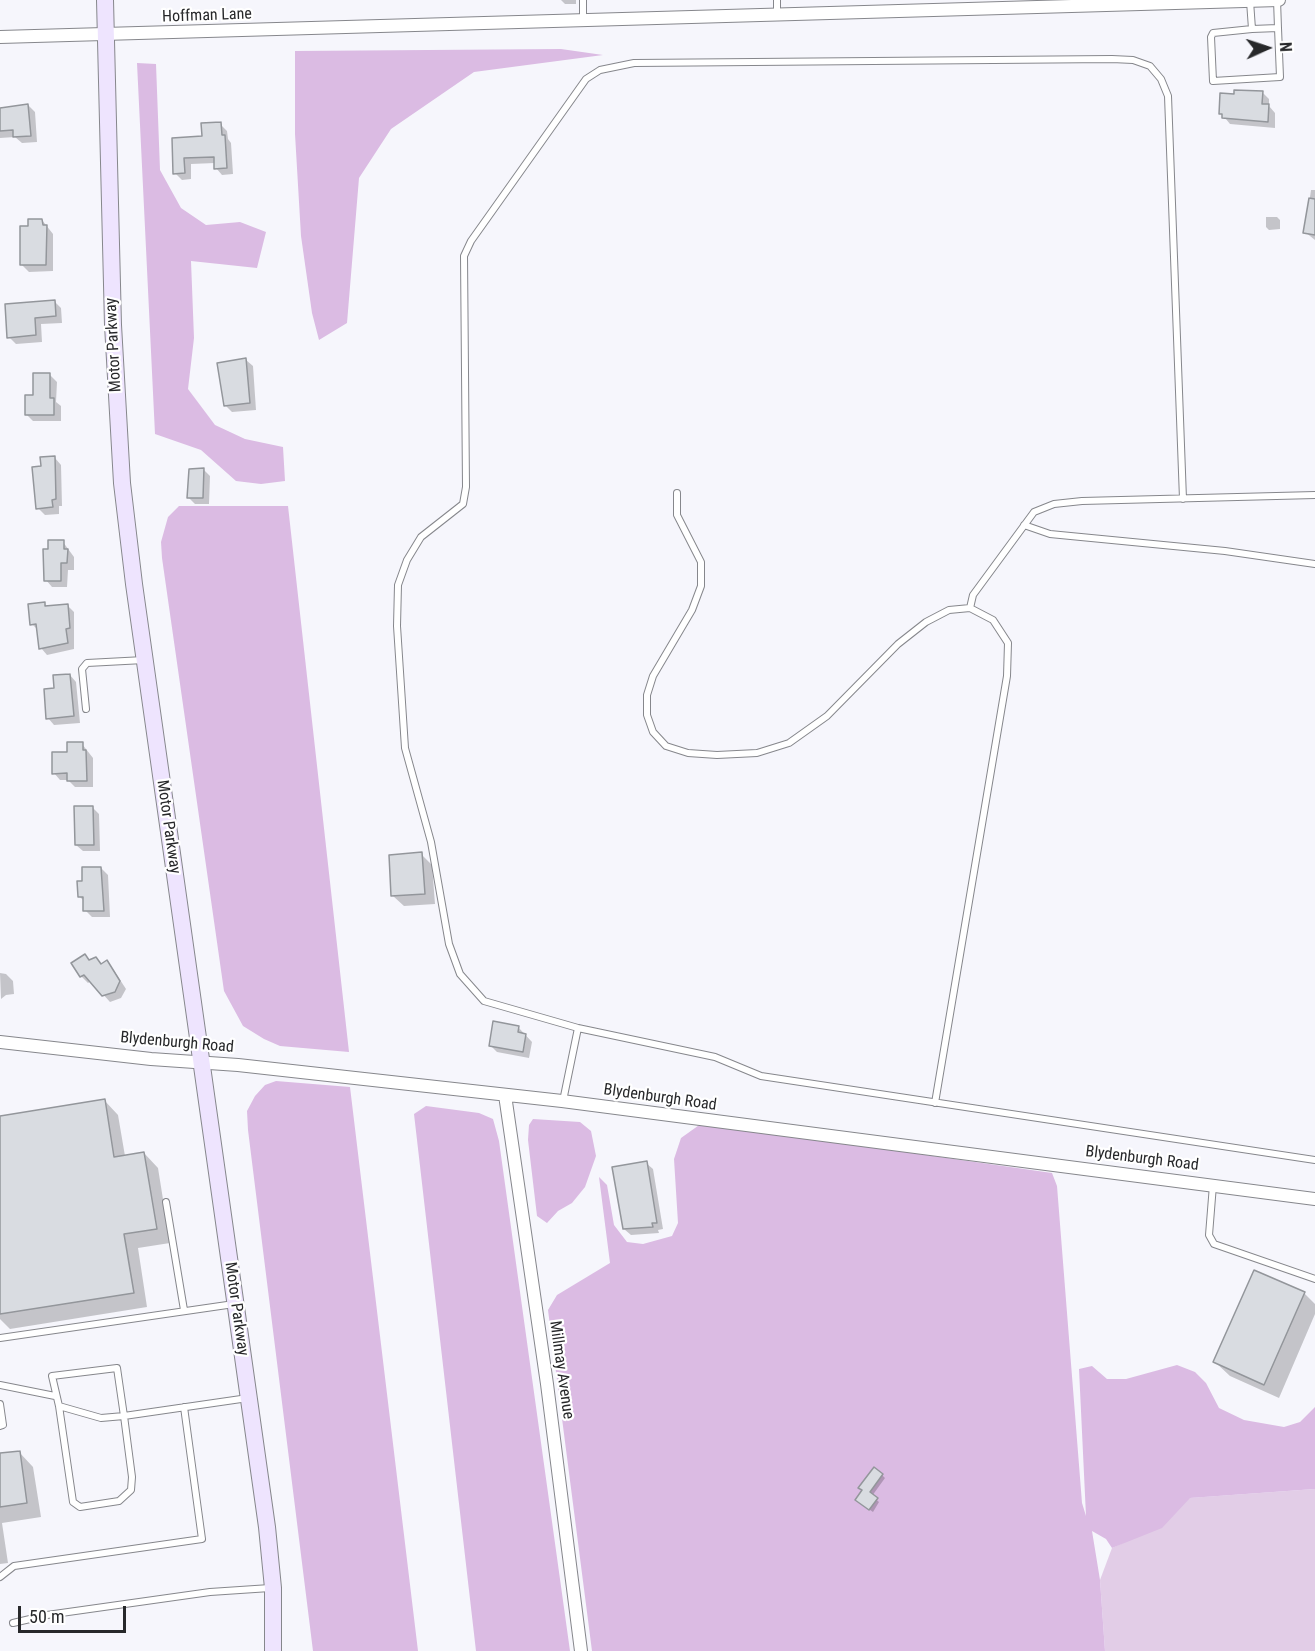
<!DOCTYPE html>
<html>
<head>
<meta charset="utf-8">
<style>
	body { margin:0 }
	#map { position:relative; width:1315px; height:1651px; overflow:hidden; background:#f6f6fc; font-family:"Roboto Condensed",sans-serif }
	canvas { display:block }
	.north { position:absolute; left:1237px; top:18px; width:60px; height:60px; -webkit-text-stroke:4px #fff; paint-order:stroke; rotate:87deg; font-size:16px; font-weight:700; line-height:24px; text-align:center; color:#27282a }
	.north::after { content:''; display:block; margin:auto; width:21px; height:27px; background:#27282a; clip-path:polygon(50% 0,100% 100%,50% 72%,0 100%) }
	.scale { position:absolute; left:18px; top:1606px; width:108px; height:27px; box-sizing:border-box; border:3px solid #27282a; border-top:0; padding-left:8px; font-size:18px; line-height:21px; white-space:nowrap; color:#27282a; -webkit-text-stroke:4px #fff; paint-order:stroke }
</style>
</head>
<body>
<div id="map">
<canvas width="1315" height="1651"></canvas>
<div class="north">N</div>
<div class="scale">50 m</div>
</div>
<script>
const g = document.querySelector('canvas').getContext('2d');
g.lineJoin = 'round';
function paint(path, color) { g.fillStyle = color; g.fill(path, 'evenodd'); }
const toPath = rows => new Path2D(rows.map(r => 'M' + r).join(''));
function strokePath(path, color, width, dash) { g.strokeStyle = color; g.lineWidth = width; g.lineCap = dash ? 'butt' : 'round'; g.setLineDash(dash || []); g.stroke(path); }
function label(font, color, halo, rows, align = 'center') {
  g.font = font + ' "Roboto Condensed",sans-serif'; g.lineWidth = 4.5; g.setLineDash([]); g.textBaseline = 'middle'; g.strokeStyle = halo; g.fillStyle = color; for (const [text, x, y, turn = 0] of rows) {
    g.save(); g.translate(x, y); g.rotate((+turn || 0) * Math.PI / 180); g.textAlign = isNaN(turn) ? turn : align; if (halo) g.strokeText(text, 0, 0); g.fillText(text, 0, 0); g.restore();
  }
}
paint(toPath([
	[1315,1489,1315,1651,1105,1651,1100,1580,1112,1548,1147,1532,1189,1498]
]), '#e2cde7');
paint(toPath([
	[561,49,603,55,474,72,391,129,359,178,347,323,319,340,312,313,301,236,295,134,295,51],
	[137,63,156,64,160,170,181,208,206,225,240,222,266,232,257,268,191,261,194,338,188,389,215,425,245,439,283,447,285,481,261,484,236,481,201,450,155,434],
	[179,506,288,506,349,1052,280,1046,264,1039,243,1026,224,991,162,558,161,542,168,517],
	[276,1081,350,1087,418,1651,313,1651,248,1130,247,1111,255,1096,265,1085],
	[426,1106,479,1113,493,1119,499,1141,570,1651,476,1651,414,1114],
	[533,1119,580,1122,591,1131,596,1156,585,1187,572,1203,558,1211,547,1223,537,1216,528,1140,529,1125],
	[702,1123,1052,1173,1057,1186,1082,1503,1086,1516,1079,1369,1092,1366,1107,1379,1126,1379,1177,1365,1195,1372,1206,1383,1219,1408,1244,1420,1284,1427,1300,1422,1315,1407,1315,1489,1190,1498,1162,1528,1112,1548,1106,1539,1092,1531,1100,1580,1105,1651,592,1651,548,1310,557,1295,610,1263,599,1177,607,1185,614,1225,627,1242,643,1244,672,1236,678,1223,674,1159,681,1138]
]), '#dbbbe3');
paint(toPath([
	[561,0,576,0,576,4,565,4],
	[1262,92,1269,99,1269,106,1275,113,1275,128,1230,124,1221,113],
	[28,105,35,112,37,142,22,143,15,137,0,138,0,109],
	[220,124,227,131,228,139,231,143,233,174,222,175,216,168,215,163,191,164,191,179,182,180,175,173,173,139,204,138],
	[1311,190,1315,190,1315,240,1305,232],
	[1266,217,1277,217,1280,220,1280,229,1269,230,1266,227],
	[42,220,53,234,53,271,29,272,22,265,30,228],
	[54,301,61,308,62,323,41,324,42,342,16,344,9,337],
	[246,360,253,366,256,410,232,412,225,405],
	[50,375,57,382,56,402,61,406,61,421,33,421,26,414],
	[55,458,61,465,62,506,59,506,59,514,45,515,38,508],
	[203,469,210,476,209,504,195,504,189,498],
	[63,542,74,557,74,570,68,570,67,587,52,587,46,580,50,550],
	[44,603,49,608,67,605,74,612,74,649,47,655,41,648,38,630,32,624],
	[70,675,76,682,80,723,54,725,48,718,56,689],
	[82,744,93,758,93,787,75,787,68,780,60,780,54,773,68,753],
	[92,807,99,814,100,851,83,851,76,845],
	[421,854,432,865,435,904,404,906,393,896],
	[101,868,108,875,110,917,92,917,85,910,85,902,79,896,84,882],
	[85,956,91,961,96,958,102,965,107,962,113,969,126,989,121,998,110,1002,91,981,88,983,81,976],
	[0,973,6,974,13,981,14,994,6,995,1,999],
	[518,1027,532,1042,529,1058,497,1052,490,1045],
	[104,1100,118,1115,125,1156,144,1153,158,1168,170,1243,138,1248,147,1307,10,1329,0,1319,0,1117],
	[646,1163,653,1169,663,1229,658,1230,659,1233,631,1235,624,1229],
	[1304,1293,1315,1304,1315,1314,1279,1398,1230,1376,1215,1362],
	[19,1452,33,1467,41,1517,2,1523,8,1563,0,1564,0,1455],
	[882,1475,885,1478,872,1496,879,1502,873,1512,860,1503]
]), '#0003');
const building = toPath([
	[1234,90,1263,91,1262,104,1269,104,1268,122,1222,118,1222,114,1219,114,1220,93,1234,94,1234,90],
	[28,104,31,136,13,137,13,130,0,131,0,108,28,104],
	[221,122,222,135,225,135,227,168,214,169,214,157,184,158,185,173,173,174,172,138,202,136,201,123,221,122],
	[1309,198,1315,199,1315,235,1303,233,1309,198],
	[28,219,42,219,43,225,47,225,46,265,20,265,20,226,28,226,28,219],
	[55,300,56,316,35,318,36,335,7,338,5,304,55,300],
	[246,358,250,403,224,406,217,363,246,358],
	[33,373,50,373,50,398,54,398,54,415,25,415,25,395,33,395,33,373],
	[55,456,56,499,52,500,53,507,36,509,32,467,41,466,40,457,55,456],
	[204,468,203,498,187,498,189,469,204,468],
	[48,540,64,540,64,549,68,549,67,563,61,563,61,581,44,581,43,549,48,549,48,540],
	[45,602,45,606,68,604,70,628,66,629,68,643,39,649,36,624,30,625,28,604,45,602],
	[70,674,74,716,46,719,44,689,54,688,53,675,70,674],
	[67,742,83,742,83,750,86,750,87,781,67,781,67,773,52,774,52,752,67,752,67,742],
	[74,806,93,806,94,845,75,845,74,806],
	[422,852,425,894,391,896,389,855,422,852],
	[82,867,101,867,104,911,83,911,83,897,78,897,77,881,82,881,82,867],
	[85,954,89,960,96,957,101,964,107,960,120,981,115,992,102,996,84,975,80,977,71,963,85,954],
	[493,1021,519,1026,518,1032,526,1034,523,1052,489,1046,493,1021],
	[105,1099,114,1157,144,1152,157,1229,124,1234,134,1293,0,1314,0,1116,105,1099],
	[647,1161,657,1223,652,1223,653,1227,623,1229,612,1167,647,1161],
	[1254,1270,1305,1292,1264,1385,1213,1362,1254,1270],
	[20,1451,27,1503,0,1507,0,1453,20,1451],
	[874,1467,883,1474,870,1492,878,1498,869,1510,855,1500,862,1490,858,1488,874,1467]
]);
paint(building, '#d9dce1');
strokePath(building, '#93969b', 1.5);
const lane = toPath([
	[583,0,583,21],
	[777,0,777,14],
	[1277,0,1278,28],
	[1250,1,1252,29,1278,28,1280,77,1213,81,1211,37,1213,33,1252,29],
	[677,493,677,515,701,562,701,586,692,610,653,676,647,695,647,715,653,732,666,746,688,753,717,755,757,753,789,743,827,716,898,644,926,622,949,610,970,608,973,595,1034,512,1054,504,1082,501,1315,495],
	[1183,499,1168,96,1161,79,1150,66,1133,60,1112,59,634,63,600,70,586,79,471,241,464,256,466,487,463,504,421,537,407,560,398,585,397,626,405,748,431,842,449,944,460,974,484,1001,578,1028,715,1057,761,1076,1315,1160],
	[1024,525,1050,534,1225,551,1315,564],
	[86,709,82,669,87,663,144,660],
	[563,1101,578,1028],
	[935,1103,1007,676,1008,643,993,620,970,608],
	[1213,1185,1209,1235,1214,1244,1315,1279],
	[166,1202,184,1310],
	[0,1338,234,1304],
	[0,1385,55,1396],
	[0,1404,3,1425,0,1426],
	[59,1406,73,1502,80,1507,119,1501,131,1490,132,1477,124,1416,117,1368,52,1376,59,1406,101,1418,124,1416,248,1398],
	[0,1577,14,1566,202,1539,184,1407],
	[13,1623,47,1615,210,1592,270,1588]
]);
const street = toPath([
	[0,37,1279,0],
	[0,1042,151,1059,238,1065,562,1101,1315,1199],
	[505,1095,547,1384,581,1651]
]);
const secondary = toPath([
	[105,0,113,325,122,483,134,584,267,1527,273,1588,273,1651]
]);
strokePath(lane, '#86878c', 8);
strokePath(street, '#86878c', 14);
strokePath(secondary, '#86878c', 18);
strokePath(lane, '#fff', 6);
strokePath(street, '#fff', 12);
strokePath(secondary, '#eee4fe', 16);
label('16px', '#27282a', '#fff', [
	["Hoffman Lane",207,16,-2],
	["Motor Parkway",114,345,-93],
	["Motor Parkway",168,827,82],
	["Blydenburgh Road",177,1043,5],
	["Blydenburgh Road",660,1098,8],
	["Blydenburgh Road",1142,1159,7],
	["Motor Parkway",236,1309,82],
	["Millmay Avenue",561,1370,82]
]);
</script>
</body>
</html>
